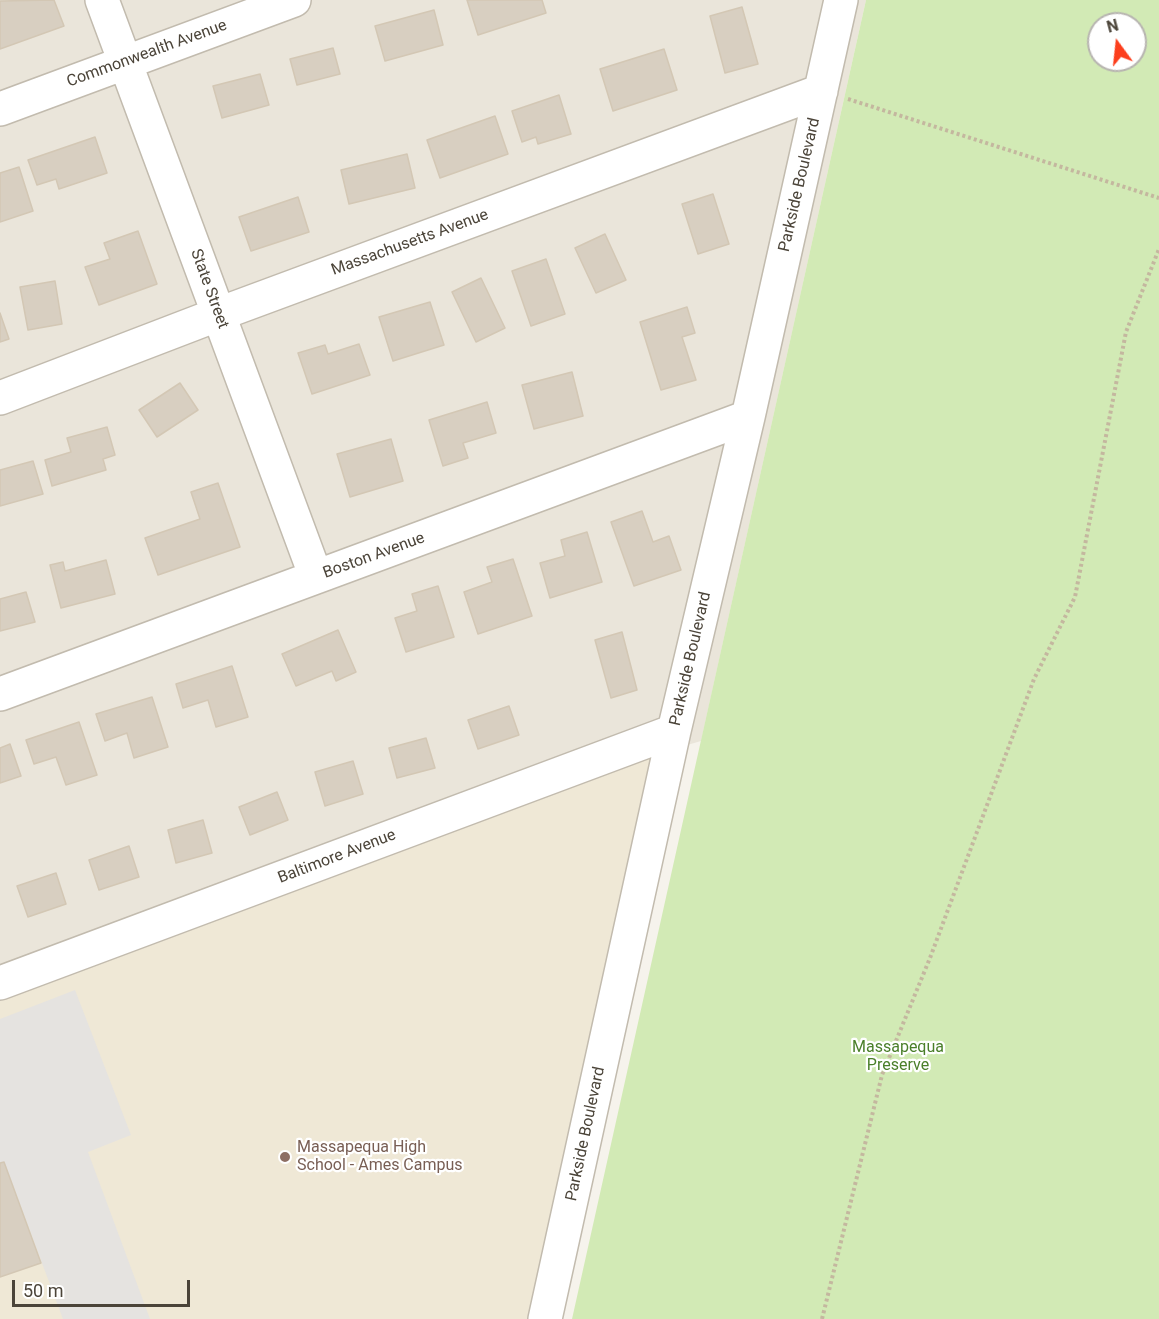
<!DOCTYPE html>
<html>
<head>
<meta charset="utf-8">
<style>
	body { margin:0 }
	#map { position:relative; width:1159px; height:1319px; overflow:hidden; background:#f6f3ec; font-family:Roboto,sans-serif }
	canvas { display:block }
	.north { position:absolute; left:1087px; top:12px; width:60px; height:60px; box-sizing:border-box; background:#fff; border:2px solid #b7b4b0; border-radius:50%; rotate:345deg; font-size:16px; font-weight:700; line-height:24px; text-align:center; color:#4b4439 }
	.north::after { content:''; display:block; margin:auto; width:21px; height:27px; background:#fc3f1d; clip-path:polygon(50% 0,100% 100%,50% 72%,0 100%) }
	.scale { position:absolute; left:12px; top:1280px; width:178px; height:27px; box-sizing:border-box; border:3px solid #4b4439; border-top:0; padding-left:8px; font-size:18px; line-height:21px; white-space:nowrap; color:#4b4439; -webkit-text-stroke:4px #fff; paint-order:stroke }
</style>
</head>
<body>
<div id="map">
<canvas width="1159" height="1319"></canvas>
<div class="north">N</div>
<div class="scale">50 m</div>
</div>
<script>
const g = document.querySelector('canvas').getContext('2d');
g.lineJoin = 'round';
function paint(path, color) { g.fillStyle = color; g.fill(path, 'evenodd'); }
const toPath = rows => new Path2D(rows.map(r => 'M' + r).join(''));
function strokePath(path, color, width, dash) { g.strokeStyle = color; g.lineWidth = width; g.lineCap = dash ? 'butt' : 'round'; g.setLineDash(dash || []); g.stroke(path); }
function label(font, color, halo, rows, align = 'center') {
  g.font = font + ' Roboto,sans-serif'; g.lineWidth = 4.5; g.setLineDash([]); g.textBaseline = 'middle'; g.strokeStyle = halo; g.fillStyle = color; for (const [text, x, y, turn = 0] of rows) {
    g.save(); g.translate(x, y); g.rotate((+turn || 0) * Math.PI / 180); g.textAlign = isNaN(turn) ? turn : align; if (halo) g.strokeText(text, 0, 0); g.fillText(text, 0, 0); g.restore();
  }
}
paint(toPath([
	[0,0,866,0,701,741,653,755,0,988]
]), '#eae5da');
paint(toPath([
	[653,755,537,1319,0,1319,0,996]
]), '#efe8d6');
paint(toPath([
	[866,0,1159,0,1159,1319,572,1319],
	[1099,24,1135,24,1135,60,1099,60]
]), '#d2eab5');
paint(toPath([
	[75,990,131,1135,88,1152,150,1319,63,1319,4,1162,0,1163,0,1019]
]), '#e5e3e0');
const building = toPath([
	[54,0,64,26,0,49,0,1,54,0],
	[467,0,542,0,546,13,478,35,467,0],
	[742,7,758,64,725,73,710,16,742,7],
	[434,10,443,45,385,61,375,26,434,10],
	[333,48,340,74,297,85,290,59,333,48],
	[664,49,677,90,613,111,600,69,664,49],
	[260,74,269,105,222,118,213,86,260,74],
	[559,95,571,134,538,144,536,137,522,142,512,111,559,95],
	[495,116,508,154,440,178,427,140,495,116],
	[95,137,107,173,59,189,56,179,37,185,28,160,95,137],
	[407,154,415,188,349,204,341,170,407,154],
	[19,167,33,211,0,222,0,173,19,167],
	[713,194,729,244,698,254,682,204,713,194],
	[298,197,309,232,251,251,239,217,298,197],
	[138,231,157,284,99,305,85,267,110,259,104,243,138,231],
	[605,234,626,280,596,293,575,248,605,234],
	[546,259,565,314,531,326,512,271,546,259],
	[481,278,505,328,476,342,452,292,481,278],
	[55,281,62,324,28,330,20,287,55,281],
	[430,302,444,345,393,361,379,317,430,302],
	[687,307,695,333,682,337,696,380,661,390,640,322,687,307],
	[0,313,9,339,0,342,0,313],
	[359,344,370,375,312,394,298,353,325,345,328,354,359,344],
	[572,372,583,416,534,429,522,385,572,372],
	[180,383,198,410,157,437,139,410,180,383],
	[487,402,496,433,463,443,468,458,443,466,429,420,487,402],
	[107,427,115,455,103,459,106,470,52,486,45,460,71,452,67,438,107,427],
	[391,439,403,481,350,497,337,454,391,439],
	[33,461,43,494,0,506,0,470,33,461],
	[218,483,240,547,158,575,145,538,200,519,191,492,218,483],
	[642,511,653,542,669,536,681,570,634,586,611,522,642,511],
	[587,532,602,582,550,598,540,563,565,556,561,540,587,532],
	[513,559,532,616,478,634,464,592,492,582,487,567,513,559],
	[106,560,115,594,61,608,50,565,63,562,65,571,106,560],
	[438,586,454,637,406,652,395,618,417,611,412,594,438,586],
	[26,592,35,622,0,631,0,599,26,592],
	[338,630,356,672,336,681,332,671,296,686,282,654,338,630],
	[622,632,637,690,611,698,595,640,622,632],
	[232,666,248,717,216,727,208,700,183,708,176,684,232,666],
	[152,697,168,747,134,758,127,733,105,741,96,714,152,697],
	[509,706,519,735,478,749,468,720,509,706],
	[79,722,97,775,66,785,56,757,34,764,26,740,79,722],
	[426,738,435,768,397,778,389,748,426,738],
	[10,744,21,776,0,783,0,748,10,744],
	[353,761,363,794,325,806,315,772,353,761],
	[277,792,288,820,250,835,239,807,277,792],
	[203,820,212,853,176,863,168,830,203,820],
	[129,846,139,877,99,890,89,860,129,846],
	[56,873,66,904,28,917,17,886,56,873],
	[4,1162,41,1263,0,1277,0,1163,4,1162]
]);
paint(building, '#d8cfc1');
strokePath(building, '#d3c7b4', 1.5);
const minor = toPath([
	[102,0,316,577],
	[0,109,294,0],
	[0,398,219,314,821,91],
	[0,694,748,417],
	[0,983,674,731],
	[545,1319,674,731,748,417,841,0]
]);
strokePath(minor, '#c2bbae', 36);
strokePath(toPath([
	[848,99,1159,198],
	[822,1319,882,1075,930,958,1034,679,1075,597,1126,332,1159,249]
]), '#c4b79f', 4, [3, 3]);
strokePath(minor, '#fff', 33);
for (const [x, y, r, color] of [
	[285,1157,6,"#8d6e63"]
]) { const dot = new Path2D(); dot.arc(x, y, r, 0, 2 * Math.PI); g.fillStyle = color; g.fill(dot); strokePath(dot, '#fff', 2); }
label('16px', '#4b4439', '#fff', [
	["Commonwealth Avenue",147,54,-20],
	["Parkside Boulevard",800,185,-77],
	["Massachusetts Avenue",410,243,-20],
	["State Street",209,289,70],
	["Boston Avenue",374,556,-20],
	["Parkside Boulevard",691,659,-77],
	["Baltimore Avenue",337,857,-21],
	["Parkside Boulevard",586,1134,-78]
]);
label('16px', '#4a7f2a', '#fff', [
	["Massapequa",898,1048],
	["Preserve",898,1066]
]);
label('16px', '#785e54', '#fff', [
	["Massapequa High",297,1148],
	["School - Ames Campus",297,1166]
], 'left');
</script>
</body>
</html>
